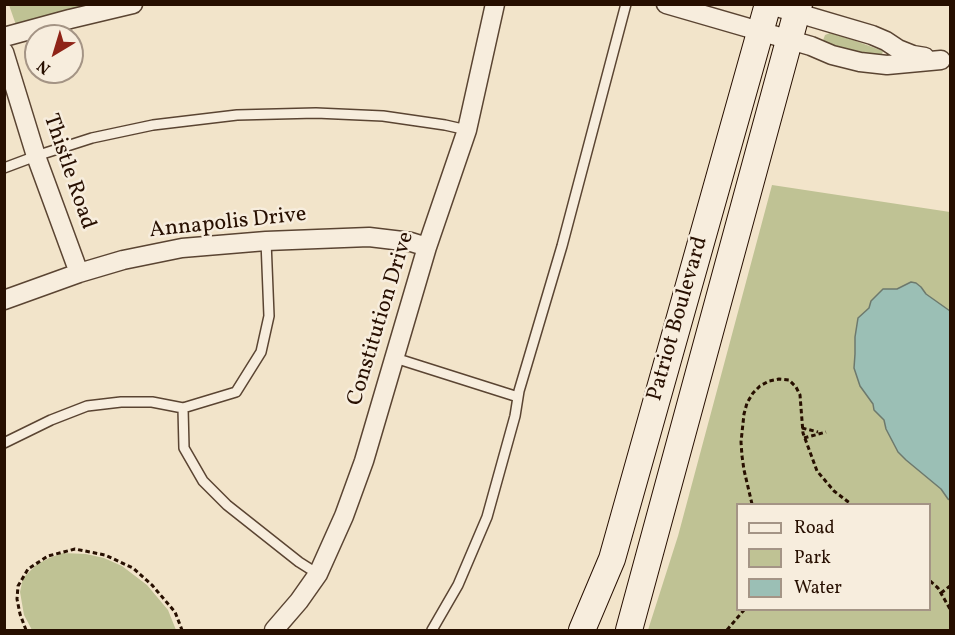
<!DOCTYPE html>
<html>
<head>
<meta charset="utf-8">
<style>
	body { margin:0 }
	#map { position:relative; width:955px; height:635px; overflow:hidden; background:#f2e4ca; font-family:Vollkorn,serif }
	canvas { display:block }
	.frame { position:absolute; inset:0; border:6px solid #270f00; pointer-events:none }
	.legend { position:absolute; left:736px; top:503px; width:195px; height:108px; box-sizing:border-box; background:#f7eddd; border:2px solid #a49485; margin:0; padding:8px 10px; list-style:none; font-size:18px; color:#270f00 }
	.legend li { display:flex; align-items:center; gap:12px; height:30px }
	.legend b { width:30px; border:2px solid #a49485 }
	.north { position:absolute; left:24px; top:24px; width:60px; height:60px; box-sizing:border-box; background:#f7eddd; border:2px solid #a49485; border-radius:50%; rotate:218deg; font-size:16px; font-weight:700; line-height:24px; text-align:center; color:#270f00 }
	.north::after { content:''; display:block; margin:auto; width:21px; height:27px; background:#8f2418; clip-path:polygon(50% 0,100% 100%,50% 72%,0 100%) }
</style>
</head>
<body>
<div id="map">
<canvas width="955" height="635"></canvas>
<div class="frame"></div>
<ul class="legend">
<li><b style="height:8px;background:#f7eddd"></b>Road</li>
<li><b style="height:16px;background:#bfc294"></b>Park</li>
<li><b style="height:16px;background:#9bbfb5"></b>Water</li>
</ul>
<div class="north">N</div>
</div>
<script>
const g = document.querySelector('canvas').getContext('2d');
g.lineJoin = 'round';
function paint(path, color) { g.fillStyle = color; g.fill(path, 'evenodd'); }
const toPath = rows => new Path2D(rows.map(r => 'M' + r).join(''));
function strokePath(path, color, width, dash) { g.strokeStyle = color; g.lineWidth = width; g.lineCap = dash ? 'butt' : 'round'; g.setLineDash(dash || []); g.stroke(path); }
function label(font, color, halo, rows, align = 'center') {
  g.font = font + ' Vollkorn,serif'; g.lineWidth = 5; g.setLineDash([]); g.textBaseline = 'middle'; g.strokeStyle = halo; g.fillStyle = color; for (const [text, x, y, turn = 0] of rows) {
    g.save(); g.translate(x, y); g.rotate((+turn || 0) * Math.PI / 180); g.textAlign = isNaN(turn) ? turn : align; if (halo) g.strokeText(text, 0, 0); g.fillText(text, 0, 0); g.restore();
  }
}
paint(toPath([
	[9,5,95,5,16,25],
	[830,33,853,40,883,51,880,60,822,43,825,35],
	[772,185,950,212,950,630,648,630,678,536],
	[738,504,930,504,930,610,738,610],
	[63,553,86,554,104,558,122,566,147,585,168,610,176,630,32,630,24,615,20,592,23,578,36,565,49,558]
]), '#bfc294');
const water = toPath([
	[911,282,916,283,921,287,926,294,950,311,950,500,948,499,941,489,906,460,898,452,886,429,884,420,874,410,873,404,860,386,854,368,855,354,855,337,858,318,869,308,871,301,883,289,897,289,911,282]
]);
paint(water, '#9bbfb5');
strokePath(water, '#6d796d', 1.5);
const service = toPath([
	[4,168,36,156,92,138,153,125,237,115,316,113,383,116,445,125,467,130],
	[266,241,269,316,261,352,236,392,183,408,184,448,203,481,227,505,299,562,318,574],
	[395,358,518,397],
	[4,443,51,420,87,406,121,402,152,402,183,408],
	[432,630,458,585,487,517,515,416,519,391,562,246,626,4]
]);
const minor = toPath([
	[666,4,811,46,832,55,860,62,887,65,941,60],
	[767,4,872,35,886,41,898,49,913,55,925,57],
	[4,37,70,19,133,4],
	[4,52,36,156,79,273],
	[4,300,79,273,123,260,182,248,266,241,369,237,411,242,427,247],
	[274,630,299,601,318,574,344,516,364,461,427,247,467,130,495,4]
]);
const secondary = toPath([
	[582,630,612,559,768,4],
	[629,630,799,4]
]);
strokePath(service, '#5a4432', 12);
strokePath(minor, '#5a4432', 21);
strokePath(secondary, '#270f00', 28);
strokePath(toPath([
	[802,428,818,432],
	[804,438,826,432],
	[752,504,744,470,742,456,741,442,744,414,747,403,753,393,760,386,769,381,779,379,789,380,796,387,800,395,803,433,817,471,834,491,851,504],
	[930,581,938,588,950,609],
	[941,593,950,586],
	[26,630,20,614,17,599,18,586,28,569,48,556,75,549,105,555,133,568,152,585,175,612,182,630],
	[727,630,744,610]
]), '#270f00', 3, [4.5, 3]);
strokePath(service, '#f7eddd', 9);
strokePath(minor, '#f7eddd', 18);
strokePath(secondary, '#f7eddd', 26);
label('22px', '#270f00', '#f7eddd', [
	["Thistle Road",68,172,71],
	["Annapolis Drive",228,224,-6],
	["Constitution Drive",382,319,-73],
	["Patriot Boulevard",679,319,-74]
]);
</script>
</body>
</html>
